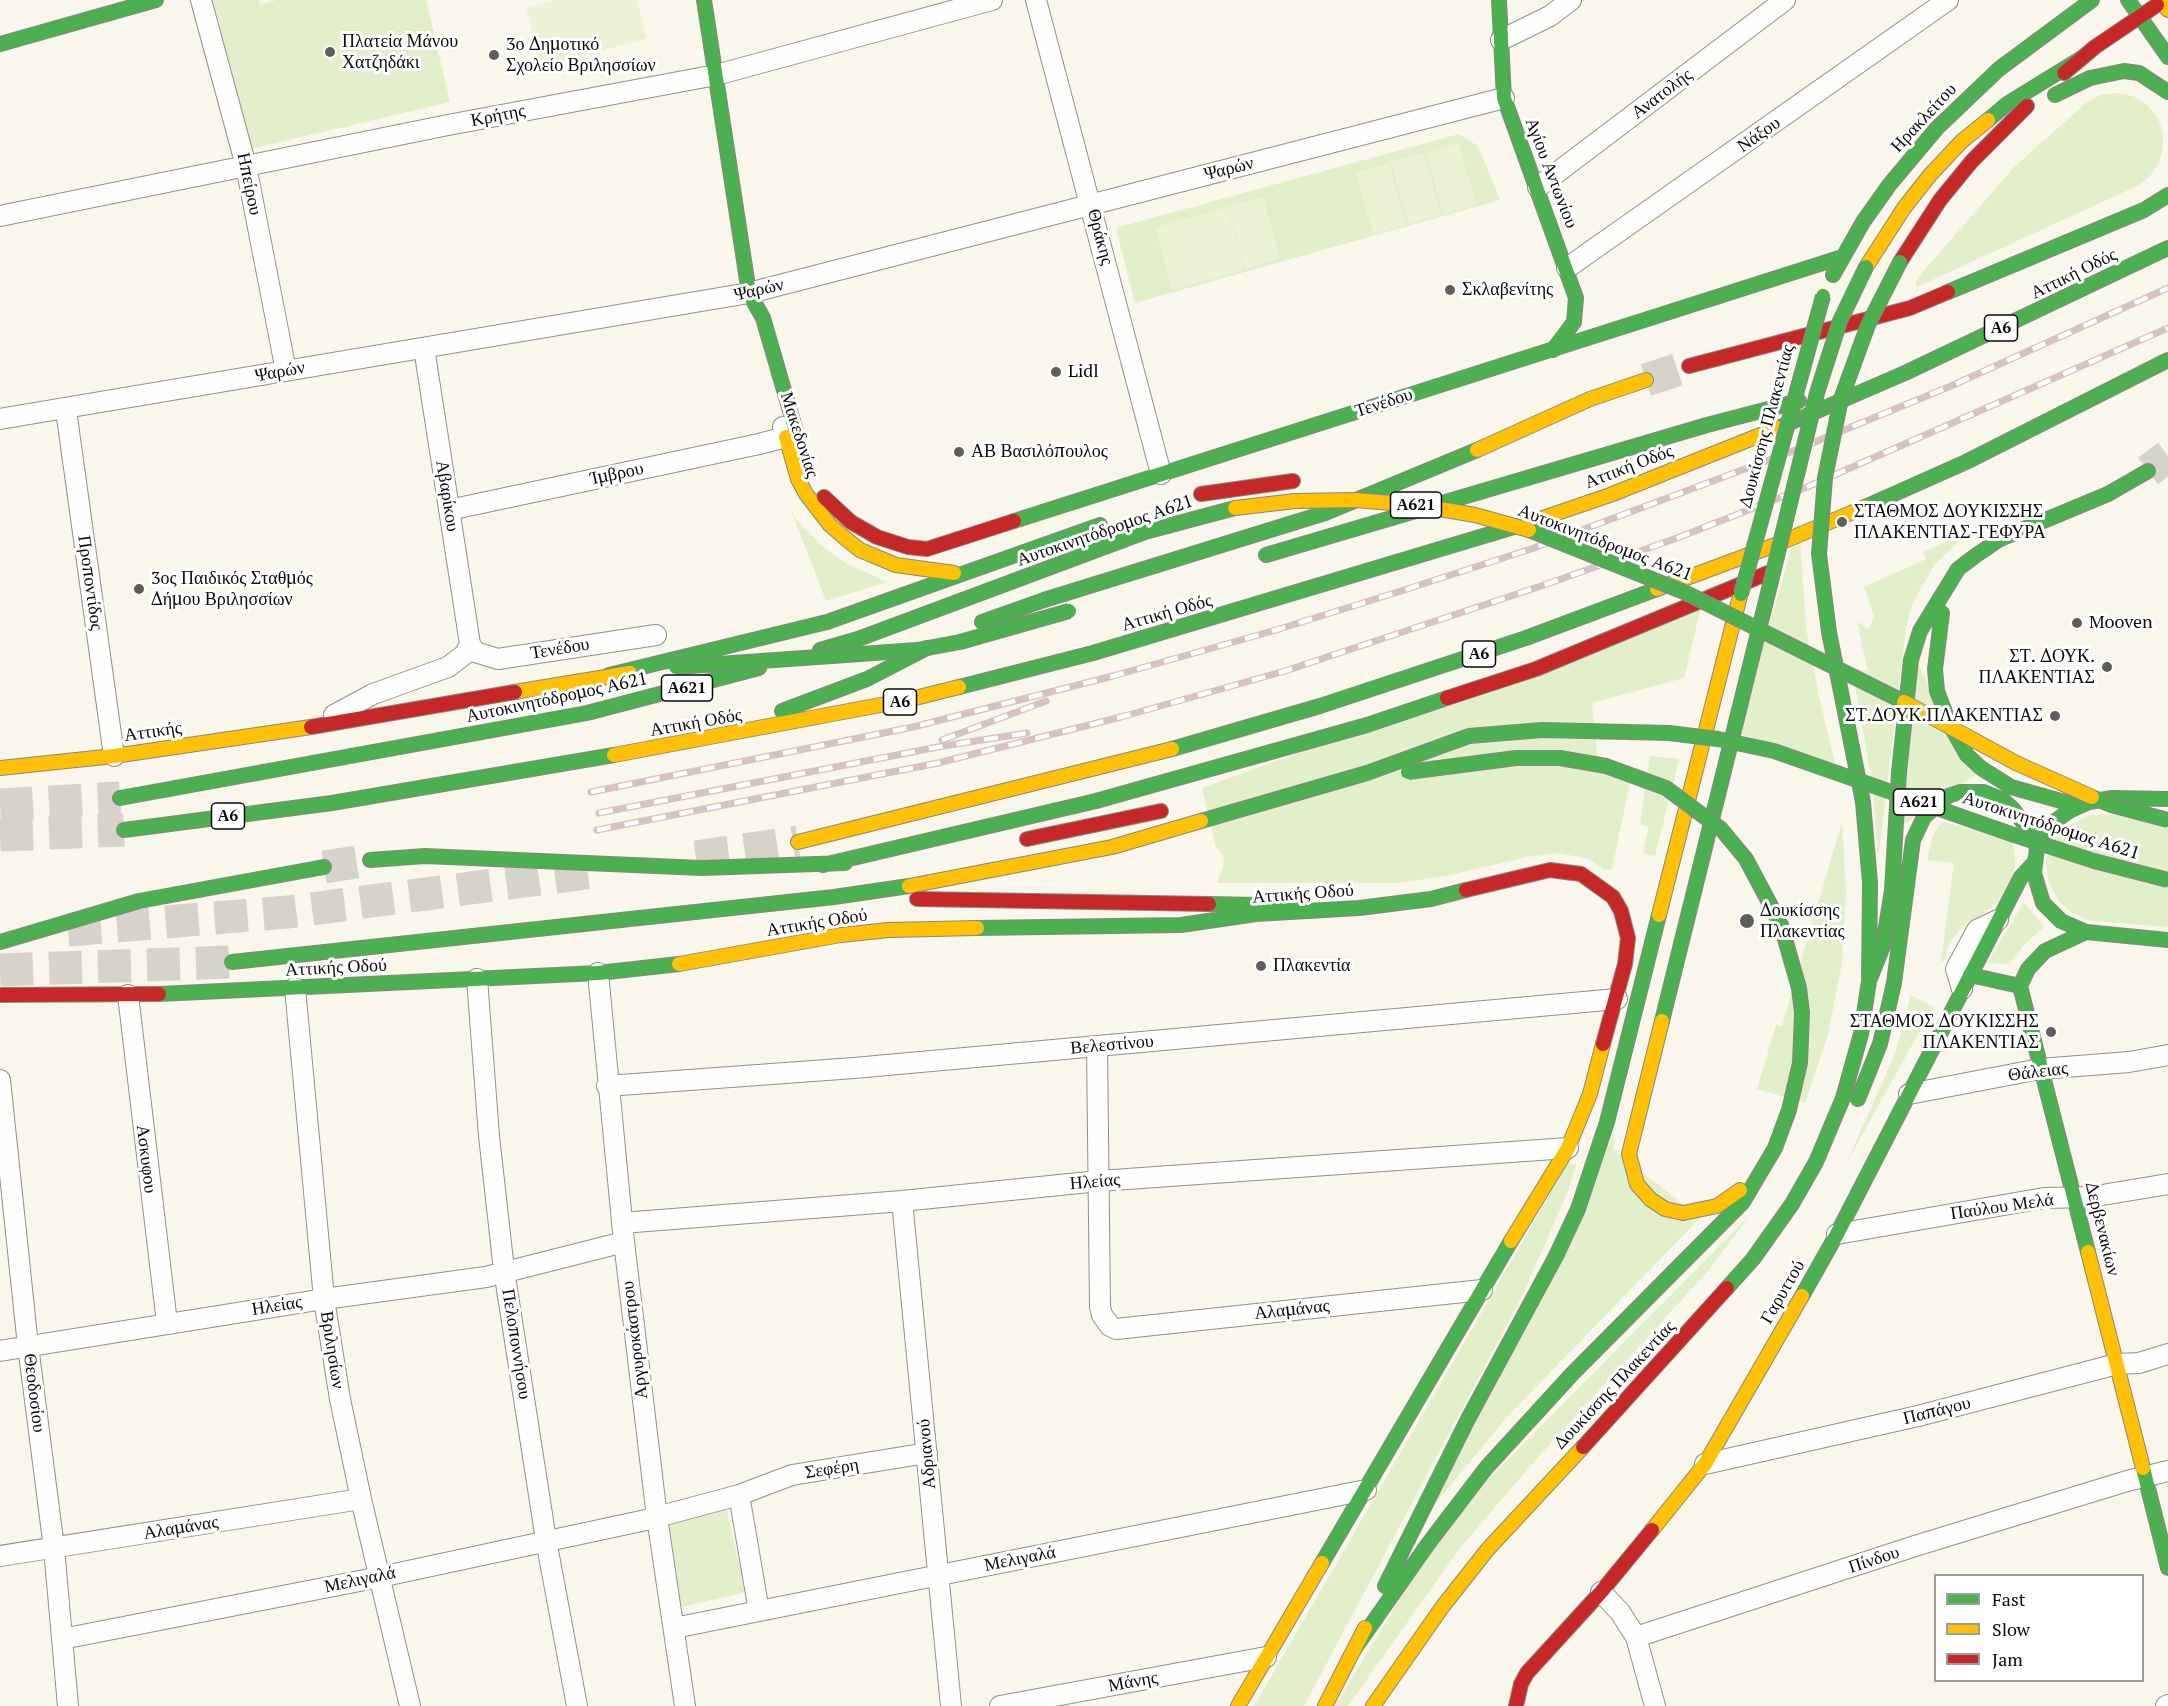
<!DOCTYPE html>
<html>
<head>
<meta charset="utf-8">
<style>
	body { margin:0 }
	#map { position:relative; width:2168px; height:1706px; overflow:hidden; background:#f9f6ec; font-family:"PT Serif",serif }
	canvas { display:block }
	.legend { position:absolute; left:1934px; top:1574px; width:210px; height:108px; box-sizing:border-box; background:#fff; border:2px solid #9d9d9d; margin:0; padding:8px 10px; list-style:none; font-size:18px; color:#0a0a0a }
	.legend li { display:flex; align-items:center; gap:12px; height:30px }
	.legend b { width:30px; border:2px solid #9d9d9d }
</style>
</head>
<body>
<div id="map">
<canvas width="2168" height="1706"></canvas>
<ul class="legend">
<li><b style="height:8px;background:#4caf50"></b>Fast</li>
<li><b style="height:8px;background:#ffc107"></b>Slow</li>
<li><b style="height:8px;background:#c62828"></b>Jam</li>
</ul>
</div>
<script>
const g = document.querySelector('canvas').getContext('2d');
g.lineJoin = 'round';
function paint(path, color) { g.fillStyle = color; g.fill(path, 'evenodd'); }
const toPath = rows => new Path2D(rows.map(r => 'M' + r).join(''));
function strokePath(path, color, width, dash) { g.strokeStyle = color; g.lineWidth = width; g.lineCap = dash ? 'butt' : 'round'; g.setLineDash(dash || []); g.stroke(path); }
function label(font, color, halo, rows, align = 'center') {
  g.font = font + ' "PT Serif",serif'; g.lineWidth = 6; g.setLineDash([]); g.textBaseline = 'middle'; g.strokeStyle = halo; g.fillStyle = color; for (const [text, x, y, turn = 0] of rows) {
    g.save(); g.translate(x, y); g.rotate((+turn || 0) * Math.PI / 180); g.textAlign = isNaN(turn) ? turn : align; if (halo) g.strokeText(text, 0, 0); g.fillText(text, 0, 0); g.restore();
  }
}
paint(toPath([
	[210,0,259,0,260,4,277,0,426,0,450,102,246,150],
	[2117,93,2133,96,2147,105,2158,118,2163,133,2163,148,2159,163,2150,176,2137,186,1917,287,1915,284,1922,273,2014,167,2086,103,2100,95],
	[1459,134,1478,146,1500,200,1135,303,1116,228],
	[789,505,796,519,823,547,845,563,887,582,826,601],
	[1799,522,1806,628,1819,697,1836,768,1738,733],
	[1969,532,1935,564,1912,604,1906,627,1878,862,1873,788,1852,668,1868,671,1857,622,1869,629,1874,617,1864,587,1926,559,1923,552],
	[1701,607,1684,678,1592,703,1598,762,1633,768,1612,869,1604,870,1589,859,1559,853,1527,857,1446,876,1398,883,1217,883,1224,864,1223,855,1216,848,1202,788],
	[1918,664,1975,775,1899,828],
	[1650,756,1679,759,1655,856,1643,853,1649,827,1640,824],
	[2168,814,2168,927,2091,921,2072,913,2058,900,2049,883,2045,862,2055,839,2072,824,2090,815],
	[1842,822,1846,891,1842,963,1828,1035,1805,1103,1757,1089,1776,1025,1782,1026],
	[1942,822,2012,839,2015,856,2014,873,1998,902,1975,920,1965,924,1956,934,1948,947,1944,961,1941,961,1954,863,1927,860,1933,835],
	[2024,902,2044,927,2023,946,2009,964,1987,963],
	[1911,995,1933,1007,1846,1164,1895,1054],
	[1615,1132,1613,1149,1700,1218,1507,1417,1431,1509],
	[1568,1163,1576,1165,1567,1194,1522,1296,1304,1706,1254,1706],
	[1749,1216,1709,1270,1540,1455,1460,1548,1348,1706,1335,1706,1447,1521],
	[726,1508,746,1592,677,1608,663,1524]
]), '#e2efca');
paint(toPath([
	[554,0,637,0,647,38,542,67,526,8],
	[1459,143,1476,205,1443,214,1426,152],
	[1424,153,1441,215,1408,224,1391,162],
	[1389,163,1406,225,1373,234,1356,172],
	[1263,197,1280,259,1245,269,1228,207],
	[1227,207,1244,270,1172,290,1155,228]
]), '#ecf3d4');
strokePath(toPath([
	[1646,380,1689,366],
	[2148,471,2168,456],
	[0,805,120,798],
	[0,835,124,830],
	[696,857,798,842],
	[324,867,370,860],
	[68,930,288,912,601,871],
	[0,970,232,962]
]), '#d5d3ca', 33, [33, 16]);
const street = toPath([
	[201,0,246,166,286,371],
	[1036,0,1161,474],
	[1501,40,1550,16,1571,0],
	[1538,187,1785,0],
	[0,216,448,125,716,75,992,0],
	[1567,268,1948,0],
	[424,348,470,644,475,652,498,659,656,635],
	[66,410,114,756],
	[0,419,749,293,1504,98],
	[449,510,759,444,786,437,783,427],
	[334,715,373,694,448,667,465,654,470,644],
	[598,973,624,1242,657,1517,685,1706],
	[477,979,489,1136,504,1270,546,1540,577,1706],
	[295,988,324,1299,340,1399,361,1499,410,1706],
	[1962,989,1956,969,1977,930,1998,920],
	[128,995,167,1323],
	[1097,1047,1100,1307,1102,1315,1110,1326,1116,1329,1482,1290],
	[0,1080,28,1346,54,1548,68,1706],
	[607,1086,854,1068,1617,999],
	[1909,1094,2040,1069,2129,1062,2168,1055],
	[902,1201,951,1706],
	[622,1223,902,1201,1099,1181,1568,1148],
	[1837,1234,2044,1198,2090,1197,2168,1184],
	[0,1351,324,1299,486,1277,624,1242],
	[1705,1464,1918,1416,2117,1364,2139,1363,2168,1354],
	[739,1495,759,1611],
	[0,1556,361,1499],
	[1601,1592,1620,1612,1636,1637,1915,1546,2127,1481,2168,1471],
	[674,1628,1366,1490],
	[1636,1637,1655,1706],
	[62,1639,380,1577,646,1520,739,1495,792,1475,927,1453],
	[1000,1706,1266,1657],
	[2166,1706,2168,1705]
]);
const fast = toPath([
	[704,0,749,293,763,318,804,459],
	[1499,0,1504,98,1576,298,1574,322,1553,350],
	[2128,0,2168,57],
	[0,44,156,0],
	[2055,95,2090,78,2124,71,2139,73,2168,92],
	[1988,120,2007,104,2080,59],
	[1833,275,1863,222,1890,184,1937,128,1999,69,2092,0],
	[1948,292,2144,210,2168,195],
	[1778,428,1905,373,2168,248],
	[1865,507,1966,462,2168,360],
	[1014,521,1842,257],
	[1266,555,1707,425,1799,401],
	[1942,613,1935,669,1937,691,1950,725,1967,755,1981,768,2011,787,2079,806],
	[982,622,1044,600,1325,513,1477,450],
	[820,650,858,639,1145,532,1235,508],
	[609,675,827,622,1100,525],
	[959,687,1093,653,1537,520],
	[782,711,867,679,927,648],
	[1172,749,1320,706,1526,638,1657,589],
	[120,798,587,713,759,668],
	[2168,799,2112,798,2089,802,2069,811,2054,822,2042,837,2037,848,2034,873,2043,903,2061,921,2086,932,2168,940],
	[1201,821,1367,773,1469,736,1542,730,1669,733],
	[124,830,332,803,614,755],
	[370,860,425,856,702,868,845,863],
	[823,865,1096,801,1367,725,1447,698],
	[1209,904,1256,905,1301,910],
	[977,928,1181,925,1256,914,1359,908,1431,899,1466,890],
	[2086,932,2045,951,2028,969,2020,986,2088,1252],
	[0,942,139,901,324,867],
	[232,962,834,897,909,886],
	[1970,975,2020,986],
	[1869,981,1883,946,1892,890,1899,772,1911,660,1920,631,1958,569,1975,556,2000,539,2108,494,2148,471],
	[159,994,598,973,679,964],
	[1662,1021,1770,585],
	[1858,1099,1880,1044,1894,983,1913,840,1924,817,1948,796,1960,792,1984,792,2003,800,2013,809,2030,832,2037,848],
	[1727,1288,1753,1259,1792,1204,1816,1162,1843,1098,1861,1034,1869,981,1870,883,1863,802,1829,632,1819,554],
	[1802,1296,1837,1234,2021,877,2034,863],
	[2143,1468,2168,1568],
	[1322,1563,1511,1241],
	[1385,1586,1468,1419,1556,1256,1578,1209,1607,1122,1659,915],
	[1355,1648,1428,1544,1486,1468,1573,1373,1743,1202,1775,1148,1789,1110,1800,1063,1802,1013]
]);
const slow = toPath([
	[2160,0,2168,10],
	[1866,267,1904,208,1930,175,1962,141,1988,120],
	[786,437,798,479,806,494,830,525,845,538,860,550,896,565,954,573],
	[1477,450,1590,399,1646,380],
	[1537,520,1610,495,1778,428],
	[1657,589,1775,545,1865,507],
	[515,692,630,673],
	[614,755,907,700,959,687],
	[0,768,114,756,311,727],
	[798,842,1172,749],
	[909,886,1112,847,1201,821],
	[1659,915,1740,596],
	[679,964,841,935,889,930,977,928],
	[1662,1021,1629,1154,1637,1184,1650,1199,1665,1209,1683,1213,1717,1206,1740,1190],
	[1511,1241,1568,1148,1590,1094,1603,1044],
	[2088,1252,2143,1468],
	[1652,1530,1705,1464,1802,1296],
	[1238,1706,1322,1563],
	[1325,1706,1365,1628],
	[1373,1706,1443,1606,1488,1549,1583,1447]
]);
const jam = toPath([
	[2064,73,2095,47,2157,5],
	[1900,262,1940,200,1972,161,2027,106],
	[1689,366,1910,308,1948,292],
	[1201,494,1293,481],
	[824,497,851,522,877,537,908,547,927,549,1014,521],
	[1447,698,1536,669,1768,573],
	[311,727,515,692],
	[1027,839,1161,811],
	[1466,890,1550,870,1581,874,1613,897,1621,911,1628,938,1625,964,1603,1044],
	[917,899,1209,904],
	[0,995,159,994],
	[1583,1447,1727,1288],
	[1516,1706,1521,1684,1527,1673,1601,1592,1652,1530]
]);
strokePath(street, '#92908c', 22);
strokePath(fast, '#888782', 16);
strokePath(slow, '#888782', 16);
strokePath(jam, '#888782', 16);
strokePath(street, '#fefefc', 20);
strokePath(fast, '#4caf50', 14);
strokePath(slow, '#ffc107', 14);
strokePath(jam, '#c62828', 14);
const rail = toPath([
	[942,740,1046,701],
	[591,792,913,727,1113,676,1276,630,1401,591,1531,549,1793,451,1951,386,2168,288],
	[599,813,943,746,1027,733],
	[597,830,938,763,1121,717,1285,671,1547,584,1677,538,1807,487,2168,328]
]);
strokePath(rail, '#d7c2c2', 7);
strokePath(rail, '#fff', 4.5, [14]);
const fastBridge = toPath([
	[1529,530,1684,592,1904,702],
	[1819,554,1825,478,1841,399,1868,325,1900,262],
	[1770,585,1817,393,1840,321,1866,267],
	[1741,594,1823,296],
	[676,667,917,650,960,642,1069,611],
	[1669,733,1718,739,1774,751,2014,835,2094,861,2168,880],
	[1408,772,1516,758,1560,758,1606,766,1666,788,1721,829,1746,859,1781,925,1799,988,1802,1013],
	[2092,797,2111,805,2168,820]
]);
const slowBridge = toPath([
	[1235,508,1295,501,1356,500,1416,505,1475,515,1529,530],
	[1904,702,2016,763,2092,797]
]);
strokePath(fastBridge, '#888782', 16, []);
strokePath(slowBridge, '#888782', 16, []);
strokePath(fastBridge, '#4caf50', 14);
strokePath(slowBridge, '#ffc107', 14);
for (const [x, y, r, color] of [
	[330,52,6,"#5e5d59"],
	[494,55,6,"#5e5d59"],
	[1450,290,6,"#5e5d59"],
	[1056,372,6,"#5e5d59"],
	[959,452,6,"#5e5d59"],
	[1842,522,6,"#5e5d59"],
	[139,589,6,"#5e5d59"],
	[2077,623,6,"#5e5d59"],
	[2107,667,6,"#5e5d59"],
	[2055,716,6,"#5e5d59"],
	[1747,921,8,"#5e5d59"],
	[1261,966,6,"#5e5d59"],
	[2051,1032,6,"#5e5d59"]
]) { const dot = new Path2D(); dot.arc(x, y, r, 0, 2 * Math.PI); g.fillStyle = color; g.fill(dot); strokePath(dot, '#fff', 2); }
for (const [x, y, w] of [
	[2001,328,33],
	[1416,505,51],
	[1479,654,33],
	[687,688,51],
	[900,702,33],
	[1919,802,51],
	[228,816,33]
]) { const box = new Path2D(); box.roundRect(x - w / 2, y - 13, w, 26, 4.5); g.fillStyle = '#fff'; g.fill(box); strokePath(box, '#0a0a0a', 1.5); }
label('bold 16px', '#0a0a0a', null, [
	["Α6",2001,328],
	["Α621",1416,505],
	["Α6",1479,654],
	["Α621",687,688],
	["Α6",900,702],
	["Α621",1919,802],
	["Α6",228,816]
]);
label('18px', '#0a0a0a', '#fff', [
	["Πλατεία Μάνου",342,42],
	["Χατζηδάκι",342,63],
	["3ο Δημοτικό",506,45],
	["Σχολείο Βριλησσίων",506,66],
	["Σκλαβενίτης",1462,290],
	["Lidl",1068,372],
	["ΑΒ Βασιλόπουλος",971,452],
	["ΣΤΑΘΜΟΣ ΔΟΥΚΙΣΣΗΣ",1854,512],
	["ΠΛΑΚΕΝΤΙΑΣ-ΓΕΦΥΡΑ",1854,533],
	["3ος Παιδικός Σταθμός",151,579],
	["Δήμου Βριλησσίων",151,600],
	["Mooven",2089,623],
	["ΣΤ. ΔΟΥΚ.",2095,657,"right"],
	["ΠΛΑΚΕΝΤΙΑΣ",2095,678,"right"],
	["ΣΤ.ΔΟΥΚ.ΠΛΑΚΕΝΤΙΑΣ",2043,716,"right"],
	["Δουκίσσης",1760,911],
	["Πλακεντίας",1760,932],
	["Πλακεντία",1273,966],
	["ΣΤΑΘΜΟΣ ΔΟΥΚΙΣΣΗΣ",2039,1022,"right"],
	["ΠΛΑΚΕΝΤΙΑΣ",2039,1043,"right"]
], 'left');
label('18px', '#0a0a0a', '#fff', [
	["Ανατολής",1662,94,-37],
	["Κρήτης",498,116,-11],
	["Ηρακλείτου",1924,118,-47],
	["Νάξου",1759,135,-35],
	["Ψαρών",1229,169,-14],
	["Αγίου Αντωνίου",1551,173,69],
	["Ηπείρου",249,184,78],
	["Θράκης",1100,237,75],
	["Αττική Οδός",2074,274,-26],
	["Ψαρών",759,290,-13],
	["Ψαρών",280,372,-10],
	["Τενέδου",1384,403,-18],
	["Δουκίσσης Πλακεντίας",1767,426,-75],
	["Μακεδονίας",799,435,72],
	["Αττική Οδός",1629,467,-21],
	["Ίμβρου",617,474,-12],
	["Αβαρίκου",447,496,81],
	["Αυτοκινητόδρομος Α621",1105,531,-19],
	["Αυτοκινητόδρομος Α621",1605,543,21],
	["Προποντίδος",90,583,82],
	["Αττική Οδός",1167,613,-16],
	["Τενέδου",560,649,-9],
	["Αυτοκινητόδρομος Α621",557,698,-12],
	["Αττική Οδός",696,723,-10],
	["Αττικής",153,732,-8],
	["Αυτοκινητόδρομος Α621",2051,826,18],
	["Αττικής Οδού",1303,894,-4],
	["Αττικής Οδού",817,923,-9],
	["Αττικής Οδού",336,968,-3],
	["Βελεστίνου",1112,1045,-5],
	["Θάλειας",2038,1072,-7],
	["Ασκυφου",146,1159,83],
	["Ηλείας",1095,1182,-5],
	["Παύλου Μελά",2002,1207,-8],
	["Δερβενακίων",2102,1229,76],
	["Γαρυττού",1783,1292,-60],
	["Ηλείας",277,1306,-9],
	["Αλαμάνας",1292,1310,-6],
	["Αργυροκάστρου",635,1340,-97],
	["Πελοποννήσου",516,1344,81],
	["Βριλησίων",332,1350,81],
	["Δουκίσσης Πλακεντίας",1615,1385,-47],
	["Θεοδοσίου",34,1393,83],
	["Παπάγου",1937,1411,-14],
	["Αδριανού",927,1454,-95],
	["Σεφέρη",832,1469,-9],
	["Αλαμάνας",181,1528,-9],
	["Μελιγαλά",1020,1559,-11],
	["Πίνδου",1874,1560,-18],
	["Μελιγαλά",360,1580,-12],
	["Μάνης",1133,1682,-10]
]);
</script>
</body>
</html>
